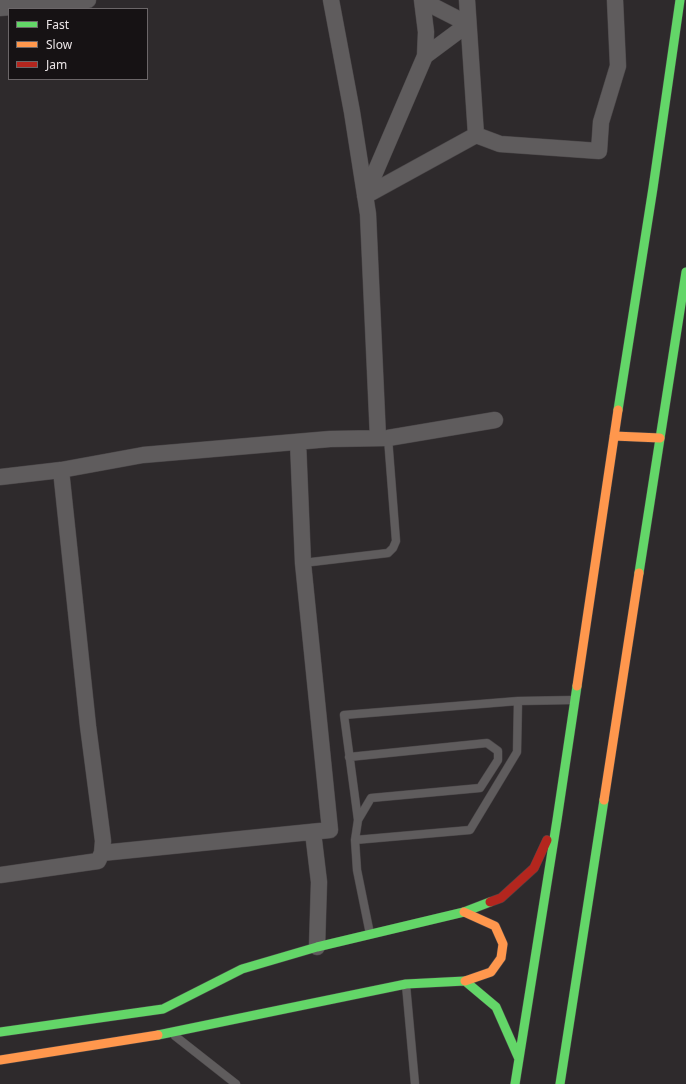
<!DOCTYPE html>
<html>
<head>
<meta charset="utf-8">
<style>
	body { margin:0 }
	#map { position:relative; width:686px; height:1084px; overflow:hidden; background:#2e2a2c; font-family:"Noto Sans",sans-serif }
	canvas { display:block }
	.legend { position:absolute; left:8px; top:8px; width:140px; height:72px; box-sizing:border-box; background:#161214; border:1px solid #6b6668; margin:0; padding:5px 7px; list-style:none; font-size:12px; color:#ebe5e7 }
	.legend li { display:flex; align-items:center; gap:8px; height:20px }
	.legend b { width:20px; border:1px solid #6b6668 }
</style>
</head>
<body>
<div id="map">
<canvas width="686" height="1084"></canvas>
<ul class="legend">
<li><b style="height:5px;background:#63d668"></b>Fast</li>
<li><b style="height:5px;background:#ff974d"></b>Slow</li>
<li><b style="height:5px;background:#b3261e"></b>Jam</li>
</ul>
</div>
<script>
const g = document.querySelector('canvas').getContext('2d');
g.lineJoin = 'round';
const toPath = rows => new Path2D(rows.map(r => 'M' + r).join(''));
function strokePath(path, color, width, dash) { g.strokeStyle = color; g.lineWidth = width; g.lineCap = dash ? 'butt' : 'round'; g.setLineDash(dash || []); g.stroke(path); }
const lane = toPath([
	[303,563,388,553,393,548,396,541,388,438],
	[349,757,487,743,498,751,498,760,480,788,371,798,358,820],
	[355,840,358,820,344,715,518,701,574,700],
	[370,934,357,870,355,840,470,830,517,752,518,701],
	[406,985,415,1084],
	[175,1036,236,1084]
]);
const street = toPath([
	[331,0,352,112,368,214,378,438],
	[423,0,423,1,468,24,425,56],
	[467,0,476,135],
	[0,8,88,0],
	[365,196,476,135,500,144,599,151,601,122,618,66,615,0],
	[365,196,425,56,426,32,422,0],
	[0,477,61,470,143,455,330,439,388,438,495,420],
	[313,832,319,882,317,947],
	[102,853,330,830,303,563,298,442],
	[0,875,98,861,102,853,103,841,88,726,61,470]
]);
const fast = toPath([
	[618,410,653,188,680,0],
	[639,573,686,272],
	[0,1032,163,1009,242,969,317,947,464,912,490,902],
	[158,1035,406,984,465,981,496,1007,519,1059],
	[515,1084,557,820,577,686],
	[560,1084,604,800]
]);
const slow = toPath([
	[614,436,660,438],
	[577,686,618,410],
	[604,800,639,573],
	[464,912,495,926,503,944,501,958,491,972,465,981],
	[0,1060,158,1035]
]);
const jam = toPath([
	[490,902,501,898,534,868,547,840]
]);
strokePath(lane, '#494547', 9);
strokePath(street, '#494547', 17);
strokePath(fast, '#494547', 10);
strokePath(slow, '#494547', 10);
strokePath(jam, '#494547', 10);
strokePath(lane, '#5f5c5d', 8);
strokePath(street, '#5f5c5d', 16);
strokePath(fast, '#63d668', 9);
strokePath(slow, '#ff974d', 9);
strokePath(jam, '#b3261e', 9);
</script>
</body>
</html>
